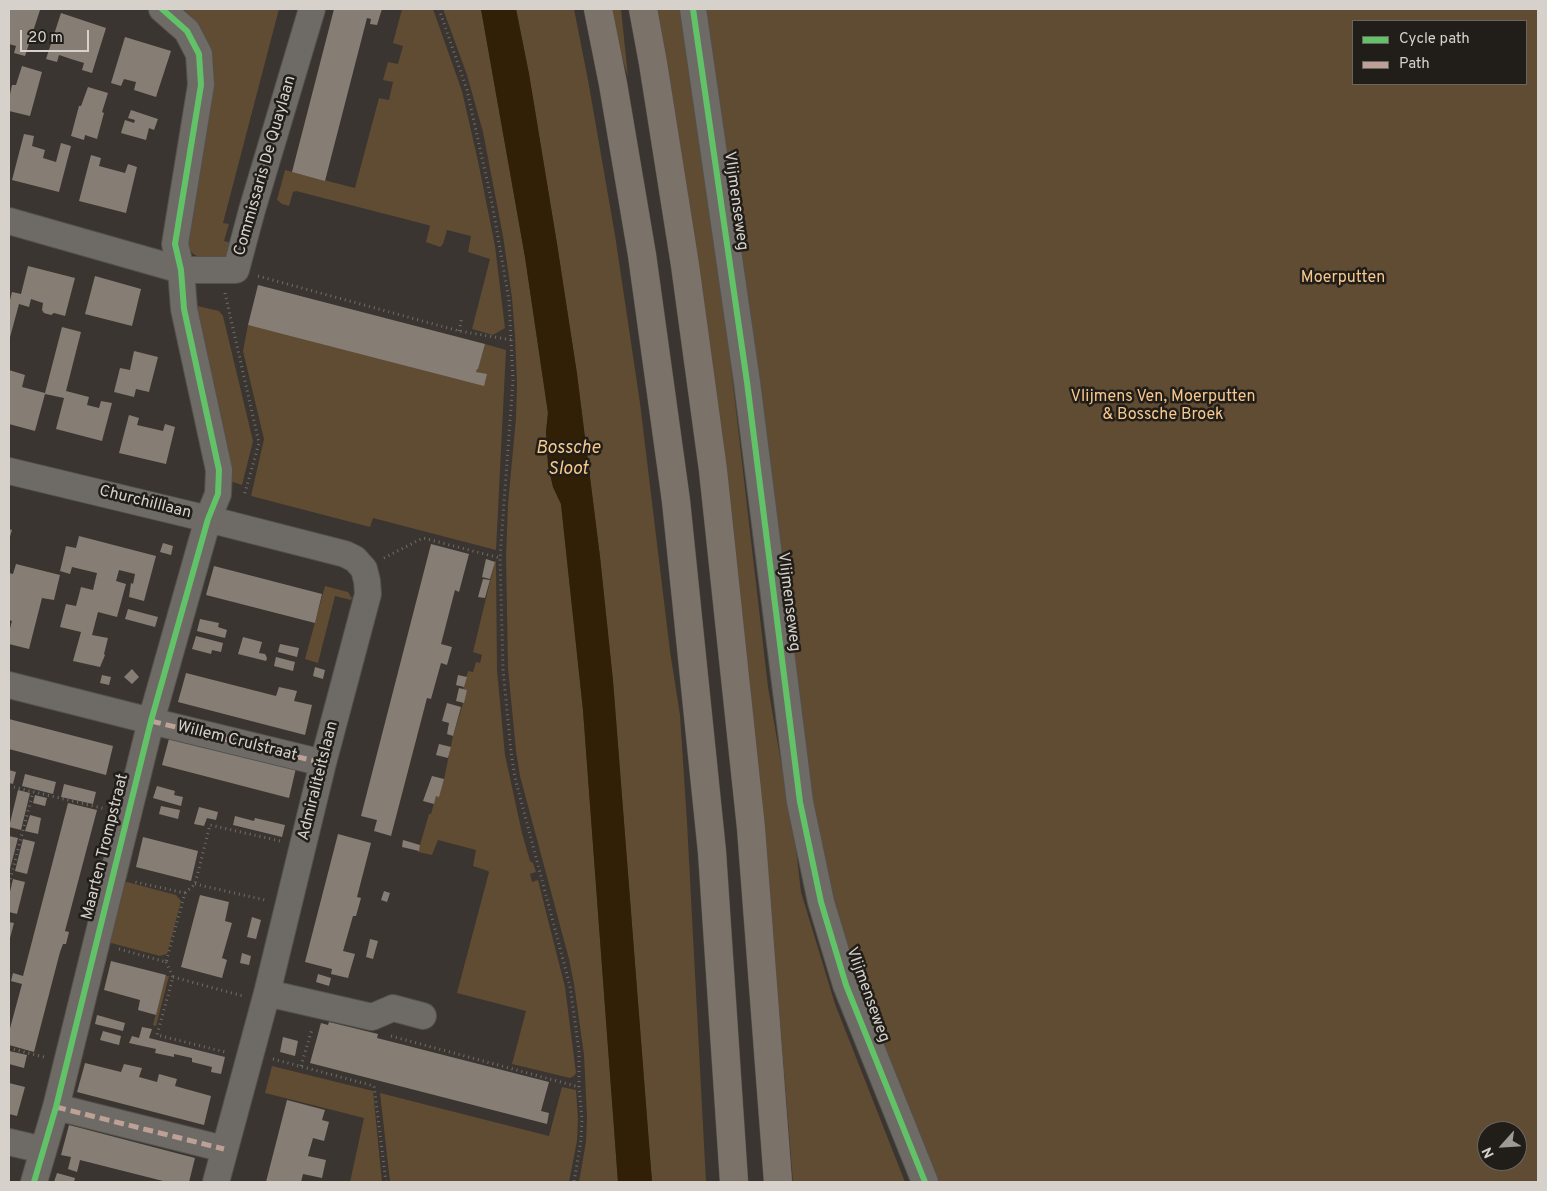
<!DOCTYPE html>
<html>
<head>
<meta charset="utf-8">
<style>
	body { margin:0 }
	#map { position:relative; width:1547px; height:1191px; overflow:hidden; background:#3a3530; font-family:Overpass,sans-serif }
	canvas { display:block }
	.frame { position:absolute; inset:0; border:10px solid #d6d1cb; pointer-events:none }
	.legend { position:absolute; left:1352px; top:20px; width:175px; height:65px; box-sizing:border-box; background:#211e1a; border:1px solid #696661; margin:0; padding:6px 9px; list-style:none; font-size:15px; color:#d6d1cb }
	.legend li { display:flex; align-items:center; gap:10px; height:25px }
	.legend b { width:25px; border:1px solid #696661 }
	.north { position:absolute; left:1477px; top:1121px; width:50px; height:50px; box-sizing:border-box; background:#211e1a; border:1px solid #696661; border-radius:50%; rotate:244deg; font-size:14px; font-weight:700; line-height:20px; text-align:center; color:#d6d1cb }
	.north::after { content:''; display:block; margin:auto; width:18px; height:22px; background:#9f9a95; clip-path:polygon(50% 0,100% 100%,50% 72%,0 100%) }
	.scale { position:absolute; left:20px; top:30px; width:69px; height:22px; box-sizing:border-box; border:2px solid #d6d1cb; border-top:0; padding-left:6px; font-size:15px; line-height:18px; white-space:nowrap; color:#d6d1cb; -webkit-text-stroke:4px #211e1a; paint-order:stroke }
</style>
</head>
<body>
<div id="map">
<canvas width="1547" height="1191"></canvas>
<div class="frame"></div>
<ul class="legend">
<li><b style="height:6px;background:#61c268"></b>Cycle path</li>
<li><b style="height:6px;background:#bda197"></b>Path</li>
</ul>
<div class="north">N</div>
<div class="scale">20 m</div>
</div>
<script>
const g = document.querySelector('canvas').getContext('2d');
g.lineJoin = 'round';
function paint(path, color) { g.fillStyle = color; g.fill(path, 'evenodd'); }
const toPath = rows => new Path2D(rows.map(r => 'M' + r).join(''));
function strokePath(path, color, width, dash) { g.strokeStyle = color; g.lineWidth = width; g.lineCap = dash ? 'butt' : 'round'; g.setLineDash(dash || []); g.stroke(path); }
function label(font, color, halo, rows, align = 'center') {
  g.font = font + ' Overpass,sans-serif'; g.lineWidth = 5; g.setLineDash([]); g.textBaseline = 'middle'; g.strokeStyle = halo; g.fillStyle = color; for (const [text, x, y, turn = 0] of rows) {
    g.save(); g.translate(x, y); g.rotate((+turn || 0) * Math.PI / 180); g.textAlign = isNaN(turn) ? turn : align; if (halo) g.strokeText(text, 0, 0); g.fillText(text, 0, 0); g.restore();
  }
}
paint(toPath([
	[183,9,279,9,223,223,229,224,224,241,236,244,227,257,199,257,193,254,188,247,186,240,214,79,213,60,205,37,192,17],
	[402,9,412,10,412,9,433,9,462,91,478,161,495,246,505,328,493,335,472,329,490,259,468,252,471,236,447,230,443,244,440,247,426,242,430,226,428,225,296,191,293,192,289,206,282,204,277,200,285,170,355,188,379,98,389,100,393,82,383,80,388,62,398,64,403,46,393,43],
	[443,9,481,9,525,257,548,413,546,432,547,455,553,487,561,504,583,710,618,1182,579,1182,586,1142,587,1118,584,1055,574,984,569,959,520,776,516,751,508,668,506,557,508,504,516,418,517,384,515,336,512,298,503,236,483,132,467,75],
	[516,9,574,9,588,80,615,235,640,403,670,651,680,715,687,822,706,1182,652,1182,613,681,600,557,577,374,557,244,529,74],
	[611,9,621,9,628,77,622,57],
	[655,9,682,9,715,229,768,687,796,849,801,892,835,1004,905,1182,793,1182,766,852,747,660,716,393],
	[706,9,1538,9,1538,1182,932,1182,854,968,805,809,738,228],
	[1353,21,1526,21,1526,84,1353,84],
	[1487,1131,1517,1131,1517,1161,1487,1161],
	[193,305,219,311,223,316,253,441,242,485,230,481],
	[248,325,486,375,476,372,477,369,478,368,485,344,506,350,496,550,373,518,370,527,251,496,264,439,243,351],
	[495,561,496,561,497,670,505,755,522,833,530,861,533,863,536,872,530,874,532,882,538,880,565,987,576,1073,574,1076,570,1078,512,1064,526,1011,457,993,489,872,488,871,473,866,476,850,438,840,432,855,418,852,429,814,431,814,436,796,444,779,453,736,467,690,463,689,468,671,473,672,476,662,480,663,482,655,473,652],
	[325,586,348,592,352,598,351,600,335,596,318,663,305,659],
	[127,882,176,895,181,901,167,954,160,956,111,943,110,940,124,883],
	[166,976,169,976,156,1026,153,1025],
	[272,1066,373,1091,382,1182,350,1182,364,1118,265,1093],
	[562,1087,576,1090,578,1119,577,1141,569,1182,390,1182,380,1093,549,1136]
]), '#604b33');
paint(toPath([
	[481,9,516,9,529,74,557,244,577,374,600,557,613,681,652,1182,618,1182,583,710,561,504,553,487,548,466,546,432,548,413,525,257]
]), '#311f06');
paint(toPath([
	[9,9,35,9,40,10,25,56,14,53,16,46,9,44],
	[334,9,382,9,377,25,370,24,371,19,367,18,325,181,292,172],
	[61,13,106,28,92,73,82,70,84,63,71,59,59,55,57,62,46,59],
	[125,37,171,51,156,97,134,90,136,82,124,79,121,86,111,83],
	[22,66,42,72,30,116,9,111,9,99,12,85,16,85],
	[88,87,108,93,102,112,104,113,97,139,85,135,84,140,71,136,79,106,81,106],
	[131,110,158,119,154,130,149,128,146,140,121,133,125,120,134,123,135,120,128,118],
	[24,134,34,136,32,146,45,150,43,158,56,162,61,143,71,146,59,192,12,180],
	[91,155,101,158,99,166,125,173,128,164,137,167,126,213,79,201],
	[28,266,75,278,65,316,54,313,51,315,44,313,42,310,43,303,31,299,29,307,19,304,9,341,9,304,12,292,21,294],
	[95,276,141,289,132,326,85,314],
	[258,285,485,344,478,369,477,369,476,372,487,374,484,386,248,325],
	[62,327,81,332,66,391,89,397,87,405,99,408,101,401,112,403,102,441,56,429,64,398,45,394,35,431,9,424,9,370,25,375,22,387,45,393],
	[134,351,158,357,149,392,136,389,134,397,114,392,120,368,130,370],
	[129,415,139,418,137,425,163,431,165,424,175,427,166,464,119,453],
	[9,529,12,530,9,540],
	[79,536,156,556,144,601,129,597,131,583,133,584,135,574,119,570,116,581,126,584,117,617,98,612,92,635,108,638,104,654,105,655,100,667,73,661,81,632,60,627,66,604,76,606,81,587,93,590,97,573,72,567,70,574,60,571,66,546,76,548],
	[163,543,173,546,171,555,160,552],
	[431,544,469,554,459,592,455,590,441,644,452,647,447,665,441,663,431,699,427,698,391,836,374,831,377,820,361,816],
	[486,559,495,562,490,579,482,577],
	[16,564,60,575,54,600,42,598,29,649,9,644,9,632,12,621,9,620,9,573,13,574],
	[214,566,322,594,315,623,206,595],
	[483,579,490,580,485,598,478,597],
	[128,609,158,617,155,627,125,619],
	[200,619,219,623,218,627,227,630,225,638,197,631],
	[196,636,223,643,221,652,212,650,211,654,192,649],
	[243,637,262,642,259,653,265,654,267,658,266,661,238,654],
	[280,644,299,648,297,657,278,652],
	[276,657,295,662,293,671,274,666],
	[315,667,325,670,323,679,313,676],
	[132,669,139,677,132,684,124,677],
	[186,673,276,696,279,687,297,691,294,701,312,705,305,735,178,702],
	[102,675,111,677,109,685,100,683],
	[458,675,467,677,464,687,456,685],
	[459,688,467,690,464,703,456,701],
	[447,703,461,707,453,736,447,734,449,723,442,721],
	[9,719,113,746,106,775,9,749],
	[170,735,296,768,289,798,162,765],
	[439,744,451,747,448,758,436,755],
	[9,770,16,772,13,784,9,783],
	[25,774,56,782,53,794,22,786],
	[432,776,444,779,439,797,436,796,434,804,423,801],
	[64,784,96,792,93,804,61,797],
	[157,786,175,791,174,795,183,797,181,806,153,798],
	[18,790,30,793,21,830,9,827],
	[35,795,47,798,45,806,33,803],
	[68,803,97,810,65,931,69,932,66,944,63,944,60,952,34,1052,9,1045,9,1032,22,984,11,981,13,973,23,976],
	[161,806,180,810,178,819,159,814],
	[199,807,218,812,216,820,207,818,204,826,194,824],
	[30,815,41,818,38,834,25,831],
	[235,816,254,821,255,818,285,825,282,837,233,825],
	[338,834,371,843,357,897,361,898,356,916,353,916,343,951,355,954,348,978,331,974,332,969,305,962],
	[9,836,18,838,9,873],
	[143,837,198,851,191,881,136,867],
	[23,839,35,842,27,874,15,871],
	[403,840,420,845,419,851,402,847],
	[13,879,25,882,17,914,9,912,9,896],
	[384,891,390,893,387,902,381,900],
	[200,895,229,902,225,921,232,923,222,958,227,960,222,978,181,967],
	[252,917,261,920,256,939,247,937],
	[9,922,14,923,9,942],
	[370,939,378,941,373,959,366,957],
	[242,953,251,956,249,965,240,963],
	[111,961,166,975,156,1015,138,1010,140,1000,104,990],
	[318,974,331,978,329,986,316,982],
	[97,1015,125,1023,123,1031,95,1024],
	[329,1022,378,1034,377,1038,549,1082,541,1111,549,1113,547,1124,310,1063,321,1023,328,1025],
	[142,1027,152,1029,149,1038,225,1057,221,1074,211,1072,212,1067,192,1062,192,1058,174,1054,174,1057,155,1053,156,1049,129,1043,132,1036,139,1038],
	[103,1031,121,1036,119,1045,100,1040],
	[283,1037,298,1041,295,1056,280,1052],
	[9,1051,27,1055,24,1068,9,1064],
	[85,1063,121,1072,124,1064,142,1068,139,1077,157,1082,159,1074,177,1079,175,1086,211,1096,204,1125,77,1092],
	[9,1083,25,1087,17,1116,9,1114],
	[287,1100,325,1110,322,1120,329,1122,324,1141,313,1138,308,1156,326,1160,322,1178,303,1174,301,1182,266,1182],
	[69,1125,195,1158,189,1182,167,1182,80,1160,77,1172,68,1169,71,1157,61,1155],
	[57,1173,75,1178,74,1182,54,1182]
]), '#867e75');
const minor = toPath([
	[693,9,747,382,800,802,821,902,846,985,925,1182],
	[9,221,181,270,236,270,252,210,312,9],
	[9,471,208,519,345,554,355,559,364,569,367,581,368,594,323,763,267,993,216,1182],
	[9,685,151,721,323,763],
	[267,993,372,1017,393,1008,423,1016],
	[56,1107,224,1149],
	[9,1142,43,1150],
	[34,1182,56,1107,151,721,208,519,218,494,219,470,184,309,181,270,175,244,201,85,199,54,187,31,162,9]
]);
const major = toPath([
	[598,9,613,84,642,255,676,501,712,852,734,1182],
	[643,9,653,63,685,265,713,470,751,828,778,1182]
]);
strokePath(minor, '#54514c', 28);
strokePath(major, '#54514c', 29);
strokePath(toPath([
	[439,9,467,90,492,203,509,300,513,380,500,558,503,669,511,752,515,778,570,986,579,1051,579,1087,582,1119,581,1140,574,1182],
	[258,276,459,331,512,340],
	[225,293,259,443,244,496],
	[459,331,462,317],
	[384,558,423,538,500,558],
	[9,786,106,809],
	[9,884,33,792],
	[195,884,265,900],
	[185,893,195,884,210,825,280,841],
	[119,949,166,962,185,893,135,882],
	[166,962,173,977,157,1035,225,1052],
	[173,977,243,996],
	[391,1036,579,1087],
	[9,1048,44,1057],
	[273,1059,374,1086,386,1182],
	[301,1066,312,1029]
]), '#706d6a', 3, [1, 4]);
strokePath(minor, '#6e6b66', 26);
strokePath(major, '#7b7369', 28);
strokePath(toPath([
	[151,721,323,763],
	[56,1107,224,1149]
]), '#bda197', 5, [10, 5]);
strokePath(toPath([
	[693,9,747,382,800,802,821,902,846,985,925,1182],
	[34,1182,56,1107,151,721,208,519,218,494,219,470,184,309,181,270,175,244,201,85,199,54,187,31,162,9]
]), '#61c268', 6);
label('16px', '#d6d1cb', '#211e1a', [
	["Commissaris De Quaylaan",266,166,-74],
	["Vlijmenseweg",735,201,82],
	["Churchilllaan",145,503,14],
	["Vlijmenseweg",788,602,83],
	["Willem Crulstraat",237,742,14],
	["Admiraliteitslaan",319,781,-76],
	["Maarten Trompstraat",106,847,-76],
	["Vlijmenseweg",867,995,70]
]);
label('16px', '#f7c88d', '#211e1a', [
	["Moerputten",1343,279],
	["Vlijmens Ven, Moerputten",1163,398],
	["& Bossche Broek",1163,416]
]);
label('italic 18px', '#f8c88d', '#211e1a', [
	["Bossche",568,449],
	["Sloot",568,470]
]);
</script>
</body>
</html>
